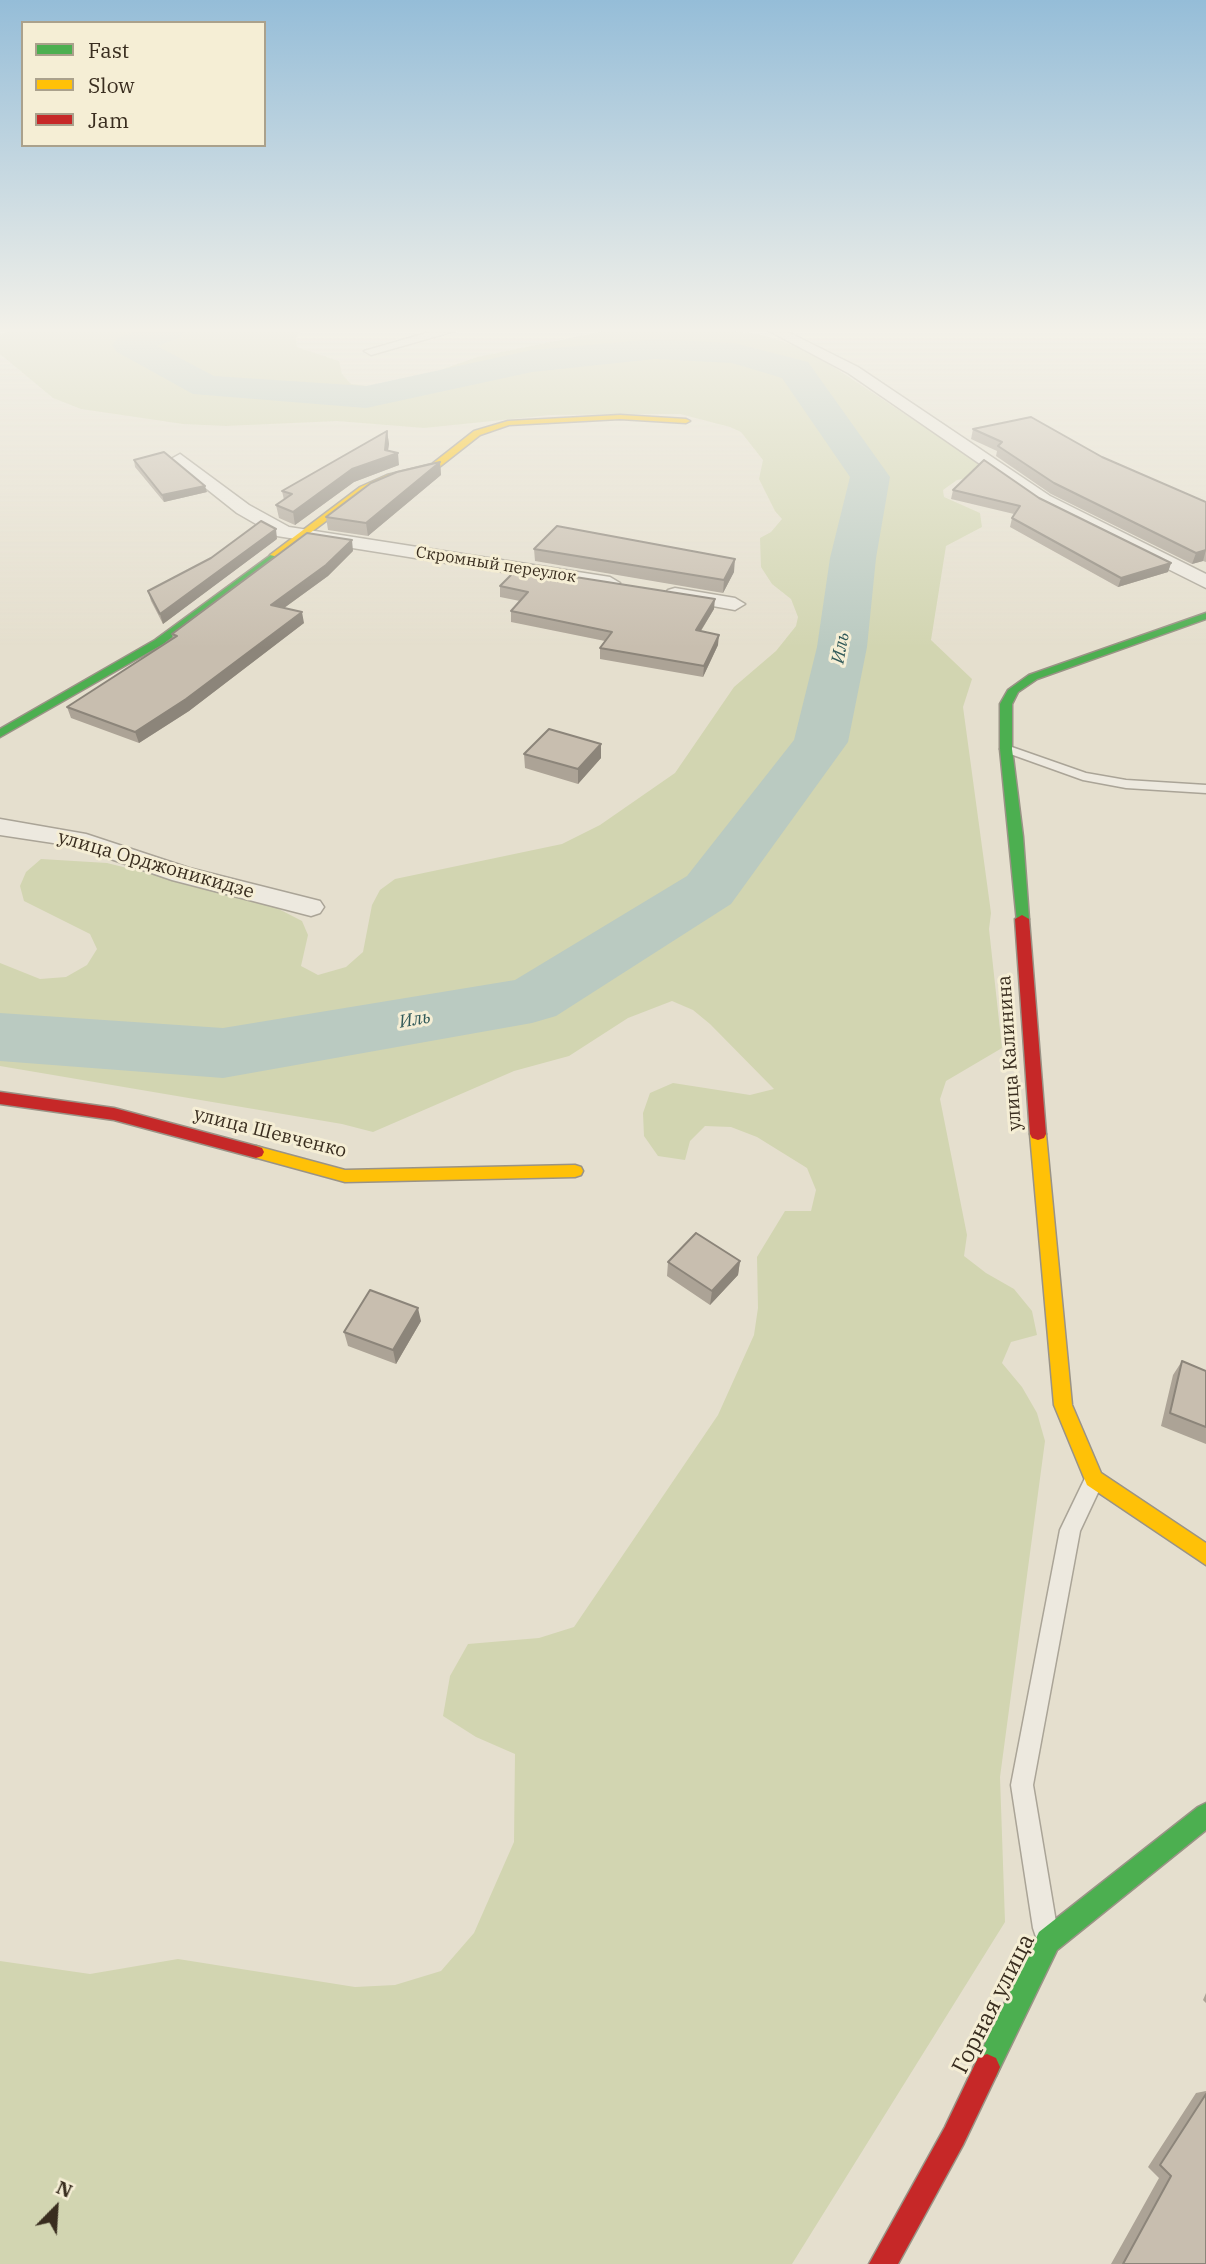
<!DOCTYPE html>
<html>
<head>
<meta charset="utf-8">
<style>
	body { margin:0 }
	#map { position:relative; width:1206px; height:2264px; overflow:hidden; background:#e5dfce; font-family:"IBM Plex Serif",serif }
	canvas { display:block }
	.legend { position:absolute; left:21px; top:21px; width:245px; height:126px; box-sizing:border-box; background:#f5eed5; border:2px solid #aaa18c; margin:0; padding:9px 12px; list-style:none; font-size:21px; color:#392d1f }
	.legend li { display:flex; align-items:center; gap:14px; height:35px }
	.legend b { width:35px; border:2px solid #aaa18c }
	.north { position:absolute; left:21px; top:2173px; width:70px; height:70px; -webkit-text-stroke:5px #f5eed5; paint-order:stroke; rotate:24deg; font-size:19px; font-weight:700; line-height:28px; text-align:center; color:#392d1f }
	.north::after { content:''; display:block; margin:auto; width:24px; height:32px; background:#392d1f; clip-path:polygon(50% 0,100% 100%,50% 72%,0 100%) }
</style>
</head>
<body>
<div id="map">
<canvas width="1206" height="2264"></canvas>
<ul class="legend">
<li><b style="height:9px;background:#4caf50"></b>Fast</li>
<li><b style="height:9px;background:#ffc107"></b>Slow</li>
<li><b style="height:9px;background:#c62828"></b>Jam</li>
</ul>
<div class="north">N</div>
</div>
<script>
const g = document.querySelector('canvas').getContext('2d');
g.lineJoin = 'round';
function paint(path, color) { g.fillStyle = color; g.fill(path, 'evenodd'); }
const toPath = rows => new Path2D(rows.map(r => 'M' + r).join(''));
function strokePath(path, color, width, dash) { g.strokeStyle = color; g.lineWidth = width; g.lineCap = dash ? 'butt' : 'round'; g.setLineDash(dash || []); g.stroke(path); }
function label(font, color, halo, rows, align = 'center') {
  g.font = font + ' "IBM Plex Serif",serif'; g.lineWidth = 6; g.setLineDash([]); g.textBaseline = 'middle'; g.strokeStyle = halo; g.fillStyle = color; for (const [text, x, y, turn = 0] of rows) {
    g.save(); g.translate(x, y); g.rotate((+turn || 0) * Math.PI / 180); g.textAlign = isNaN(turn) ? turn : align; if (halo) g.strokeText(text, 0, 0); g.fillText(text, 0, 0); g.restore();
  }
}
paint(toPath([
	[7,331,301,331,296,338,297,347,339,361,342,374,351,384,375,387,401,384,477,357,604,331,730,331,760,334,808,350,988,469,987,475,957,480,943,490,944,497,980,513,982,527,946,546,931,640,972,679,963,707,991,913,989,929,1002,1048,946,1081,940,1099,967,1235,964,1256,986,1273,1014,1289,1032,1311,1037,1335,1011,1342,1002,1363,1022,1387,1037,1413,1045,1441,1000,1777,1005,1922,792,2264,0,2264,0,1961,90,1974,178,1959,355,1987,395,1985,441,1971,474,1933,514,1842,515,1754,476,1737,443,1716,450,1676,468,1644,539,1638,574,1627,718,1415,754,1335,758,1308,757,1257,785,1211,811,1211,816,1190,807,1168,757,1137,731,1127,705,1126,690,1141,685,1160,658,1156,644,1136,643,1113,650,1093,673,1083,750,1095,774,1089,710,1024,693,1010,672,1001,628,1018,569,1056,514,1071,373,1132,342,1124,0,1066,0,963,40,979,66,977,87,965,97,949,90,934,24,901,20,886,26,872,41,859,107,863,267,903,302,921,308,935,301,966,318,975,346,967,363,952,372,905,380,890,395,879,562,844,600,825,675,773,734,687,776,651,796,626,798,617,791,599,772,584,761,567,760,538,771,532,782,519,775,511,759,479,763,460,741,432,730,427,680,414,666,414,551,415,424,428,337,421,226,426,183,424,81,409,53,398,0,354,0,335]
]), '#d2d5b1');
paint(toPath([
	[137,331,184,331,179,338,157,346,214,376,366,386,532,350,655,339,734,343,808,362,890,477,876,558,867,647,848,742,731,904,556,1016,532,1023,223,1078,0,1061,0,1013,223,1028,515,980,687,876,794,740,817,647,830,558,850,477,782,378,732,363,655,359,532,372,366,408,193,394,117,352,112,345,117,338,137,331]
]), '#bacac1');
const lane = toPath([
	[1006,745,1086,773,1126,780,1206,785,1206,793,1126,788,1083,780,1002,751,1000,749,1006,745],
	[1093,1473,1100,1476,1103,1482,1080,1531,1033,1785,1057,1928,1054,1937,1045,1940,1036,1937,1033,1928,1011,1785,1060,1530,1086,1476,1093,1473]
]);
const street = toPath([
	[433,331,455,331,371,355,364,351,433,331],
	[769,331,786,331,858,367,1050,496,1206,574,1206,588,1038,504,848,373,769,331],
	[180,454,249,505,289,527,610,577,620,583,610,589,277,536,237,513,174,463,171,459,180,454],
	[675,588,735,598,745,604,735,610,668,598,665,594,668,590,675,588],
	[0,819,86,834,189,868,320,901,324,907,320,913,311,916,172,880,73,846,0,835,0,819]
]);
const fast = toPath([
	[275,552,278,553,278,557,163,644,0,737,0,729,155,640,275,552],
	[1206,613,1206,619,1037,679,1018,692,1012,704,1012,749,1023,837,1029,919,1027,922,1017,922,1000,749,1000,704,1008,690,1029,675,1206,613],
	[1206,1803,1206,1830,1057,1950,996,2076,987,2080,978,2076,974,2067,978,2058,1039,1932,1198,1807,1206,1803]
]);
const slow = toPath([
	[620,415,686,419,690,421,686,423,620,419,509,425,480,435,438,468,393,479,366,491,278,557,270,555,360,487,387,475,432,464,474,431,508,421,620,415],
	[1038,1128,1044,1130,1046,1134,1072,1405,1101,1473,1206,1543,1206,1565,1087,1485,1054,1405,1030,1134,1032,1130,1038,1128],
	[256,1146,345,1170,575,1165,581,1167,583,1171,581,1175,575,1177,345,1182,250,1156,248,1152,250,1148,256,1146]
]);
const jam = toPath([
	[1022,915,1029,919,1046,1134,1044,1138,1038,1140,1032,1138,1030,1134,1015,919,1022,915],
	[0,1092,114,1108,256,1146,262,1148,264,1152,262,1156,256,1158,114,1120,0,1104,0,1092],
	[987,2054,996,2058,1000,2067,996,2076,963,2145,898,2264,869,2264,945,2127,978,2058,987,2054]
]);
strokePath(lane, '#aaa497', 3);
strokePath(street, '#aaa497', 3);
strokePath(fast, '#9a9386', 3);
strokePath(slow, '#9a9386', 3);
strokePath(jam, '#9a9386', 3);
paint(lane, '#ede9df');
paint(street, '#ede9df');
paint(fast, '#4caf50');
paint(slow, '#ffc107');
paint(jam, '#c62828');
paint(toPath([
	[973,429,1102,457,1206,502,1206,562,1203,561,1192,564,1051,494,996,456,997,451,971,439],
	[387,431,389,444,388,450,399,465,354,482,295,525,279,518,276,505,284,500,282,491],
	[134,460,207,492,164,502,135,467],
	[440,462,441,475,368,536,328,530,326,517],
	[953,490,1039,498,1171,563,1168,572,1118,587,1010,527,1012,518,1014,514,951,499],
	[277,539,163,624,151,601,148,591],
	[534,549,734,572,723,593,535,561],
	[353,551,328,576,284,608,304,623,189,711,139,743,71,718,67,707,173,639,172,634],
	[500,586,714,609,701,631,718,645,703,677,600,659,600,648,605,641,511,622,511,611,520,601,500,597],
	[601,744,601,758,578,784,525,768,524,754],
	[740,1261,738,1275,710,1305,667,1276,668,1262],
	[421,1321,396,1364,348,1346,344,1332],
	[1182,1361,1206,1371,1206,1444,1161,1426,1173,1375],
	[1206,1993,1206,2003,1203,2000],
	[1206,2091,1206,2264,1111,2264,1159,2178,1148,2167,1196,2093]
]), '#aca396');
paint(toPath([
	[387,431,389,444,387,456,398,453,399,465,354,482,295,525,293,512,352,469,385,450],
	[440,462,441,475,368,536,366,523],
	[205,486,207,492,164,502,162,495],
	[276,529,277,539,163,624,160,614],
	[352,540,353,551,328,576,273,616,271,605],
	[1206,550,1203,561,1192,564,1196,553],
	[735,559,734,572,723,593,724,580],
	[1171,563,1168,572,1118,587,1121,578],
	[715,599,714,609,695,640,696,630],
	[302,612,304,623,189,711,139,743,135,732],
	[719,635,718,645,703,677,704,666],
	[601,744,601,758,578,784,578,769],
	[740,1261,738,1275,710,1305,712,1291],
	[418,1308,421,1321,396,1364,393,1350]
]), '#8c857a');
const building = toPath([
	[1031,417,1102,457,1206,502,1206,550,1196,553,1054,483,998,446,1002,442,973,429,1031,417],
	[387,431,385,450,398,453,352,469,293,512,276,505,292,494,282,491,387,431],
	[164,452,205,486,162,495,134,460,164,452],
	[984,460,1039,498,1171,563,1121,578,1012,518,1020,506,953,490,984,460],
	[440,462,366,523,326,517,371,483,397,472,440,462],
	[261,521,276,529,160,614,148,591,211,558,261,521],
	[557,526,735,559,724,580,534,549,557,526],
	[307,533,352,540,326,565,271,605,302,612,186,699,135,732,67,707,177,636,172,634,307,533],
	[518,568,715,599,696,630,719,635,704,666,600,648,612,632,511,611,528,592,500,586,518,568],
	[549,729,601,744,578,769,524,754,549,729],
	[696,1233,740,1261,712,1291,668,1262,696,1233],
	[370,1290,418,1308,393,1350,344,1332,370,1290],
	[1182,1361,1206,1371,1206,1427,1170,1413,1182,1361],
	[1206,2094,1206,2264,1123,2264,1171,2176,1160,2165,1206,2094]
]);
paint(building, '#c8beaf');
strokePath(building, '#8c857a', 2);
const sky = g.createLinearGradient(0, 0, 0, 648);
sky.addColorStop(0, '#95bdd8');
sky.addColorStop(0.51, '#f3f1e9');
sky.addColorStop(1, '#f3f1e900');
g.fillStyle = sky;
g.fillRect(0, 0, 1206, 648);
label('16px', '#392d1f', '#f5eed5', [
	["Скромный переулок",496,565,9]
]);
label('italic 18px', '#2f5858', '#f5eed5', [
	["Иль",841,648,-80],
	["Иль",415,1020,-10]
]);
label('19px', '#392d1f', '#f5eed5', [
	["улица Орджоникидзе",156,865,16],
	["улица Калинина",1010,1053,-94],
	["улица Шевченко",270,1133,14]
]);
label('23px', '#392d1f', '#f5eed5', [
	["Горная улица",994,2004,-63]
]);
</script>
</body>
</html>
